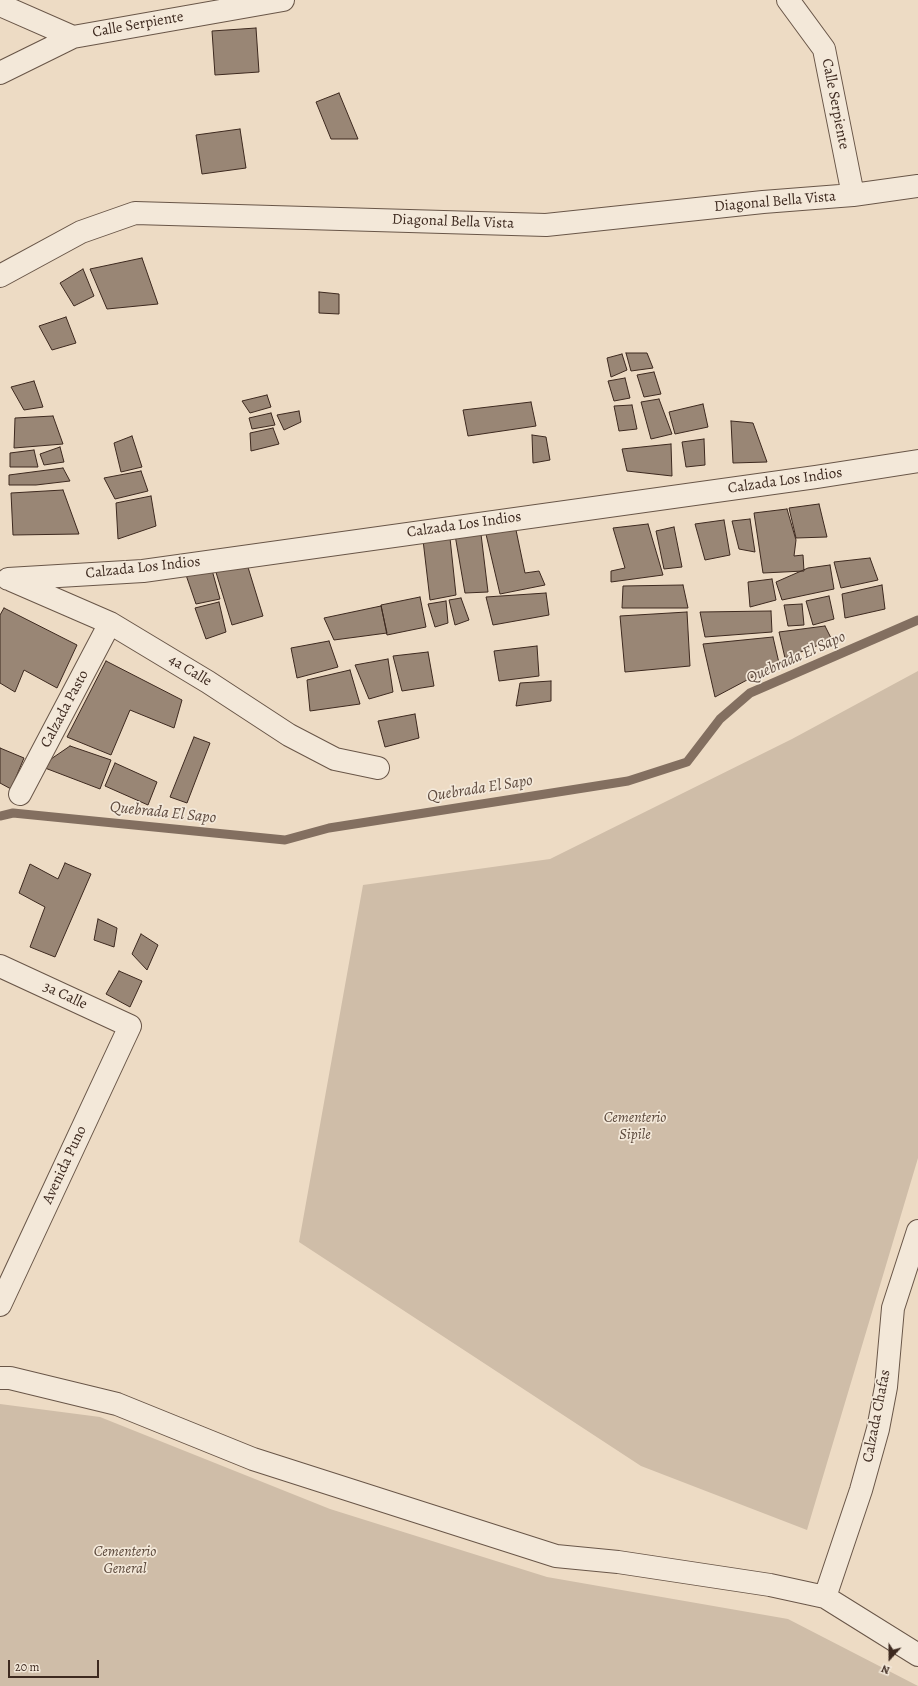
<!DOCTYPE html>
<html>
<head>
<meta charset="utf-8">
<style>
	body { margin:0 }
	#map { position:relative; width:918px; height:1686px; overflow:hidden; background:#eddbc4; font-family:Alegreya,serif }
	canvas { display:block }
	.north { position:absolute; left:870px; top:1638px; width:40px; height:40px; -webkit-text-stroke:3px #f3e8d9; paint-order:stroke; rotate:201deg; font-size:11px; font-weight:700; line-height:16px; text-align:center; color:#3d291f }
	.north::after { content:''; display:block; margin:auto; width:14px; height:18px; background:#3d291f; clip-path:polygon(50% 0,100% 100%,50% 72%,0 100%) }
	.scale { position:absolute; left:8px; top:1660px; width:91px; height:18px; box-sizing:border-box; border:2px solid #3d291f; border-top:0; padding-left:5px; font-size:12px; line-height:14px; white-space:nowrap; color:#3d291f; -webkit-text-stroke:3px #f3e8d9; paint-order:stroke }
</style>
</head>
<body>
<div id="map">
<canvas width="918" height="1686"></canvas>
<div class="north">N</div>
<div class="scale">20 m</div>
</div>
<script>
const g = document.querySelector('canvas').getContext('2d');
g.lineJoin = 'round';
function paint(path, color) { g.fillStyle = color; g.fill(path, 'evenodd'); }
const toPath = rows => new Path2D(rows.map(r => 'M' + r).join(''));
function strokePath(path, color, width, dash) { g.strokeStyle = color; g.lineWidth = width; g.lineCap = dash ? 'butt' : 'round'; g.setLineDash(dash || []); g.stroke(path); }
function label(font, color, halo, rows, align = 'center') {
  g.font = font + ' Alegreya,serif'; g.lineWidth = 3.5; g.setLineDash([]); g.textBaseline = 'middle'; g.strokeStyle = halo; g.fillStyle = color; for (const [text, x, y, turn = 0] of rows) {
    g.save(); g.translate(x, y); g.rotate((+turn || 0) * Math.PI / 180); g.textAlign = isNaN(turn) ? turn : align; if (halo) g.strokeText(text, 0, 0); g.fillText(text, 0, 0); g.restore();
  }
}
paint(toPath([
	[918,671,918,1158,807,1530,641,1466,299,1242,363,885,550,859,792,739],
	[0,1404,100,1417,330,1509,547,1577,788,1619,918,1686,0,1686]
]), '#cfbda8');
strokePath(toPath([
	[0,816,13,813,285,840,329,828,628,781,687,762,720,719,750,693,918,620]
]), '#836f60', 9);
const building = toPath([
	[256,28,259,72,215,75,212,31,256,28],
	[339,93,358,139,331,139,316,102,339,93],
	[240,129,246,168,202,174,196,135,240,129],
	[142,258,158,304,107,309,90,269,142,258],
	[83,269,94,296,74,306,60,283,83,269],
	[319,292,339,294,339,314,319,313,319,292],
	[66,317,76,343,52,350,39,326,66,317],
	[626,353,647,353,653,368,631,371,626,353],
	[622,354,627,370,611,377,607,358,622,354],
	[654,372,661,394,644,397,637,375,654,372],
	[625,378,630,398,614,401,608,381,625,378],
	[34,381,43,407,24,410,11,387,34,381],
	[267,395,271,407,250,413,242,401,267,395],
	[659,399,672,434,651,439,641,402,659,399],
	[531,402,536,426,468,436,463,410,531,402],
	[703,404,708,427,675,434,669,412,703,404],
	[632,405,637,429,619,431,614,406,632,405],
	[299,411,301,422,284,430,277,415,299,411],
	[271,413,275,425,252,429,249,418,271,413],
	[53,416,63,444,14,448,15,418,53,416],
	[731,421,753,423,767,462,733,463,731,421],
	[273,428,279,444,251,451,250,433,273,428],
	[532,435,546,437,550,460,533,463,532,435],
	[132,436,142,467,121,472,114,443,132,436],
	[704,439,705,465,686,467,682,442,704,439],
	[671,444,672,476,627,471,622,449,671,444],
	[60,447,64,462,44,465,40,454,60,447],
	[34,450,38,467,10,467,10,453,34,450],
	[63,468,70,481,36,485,9,485,9,475,63,468],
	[141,471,148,491,115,499,104,478,141,471],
	[63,490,79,534,13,535,11,493,63,490],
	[151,496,156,526,118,539,116,503,151,496],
	[819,504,827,537,796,538,789,508,819,504],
	[787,509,796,540,794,556,803,555,804,571,763,573,754,513,787,509],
	[750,519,755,552,739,549,732,521,750,519],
	[724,520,730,555,705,560,695,524,724,520],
	[648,524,663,575,611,582,611,571,625,568,613,528,648,524],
	[674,527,682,567,664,569,656,531,674,527],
	[485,530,516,530,525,573,539,571,545,585,500,594,485,530],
	[481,534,488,592,465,593,455,535,481,534],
	[450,538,456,595,430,600,423,540,450,538],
	[870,558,878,580,841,588,834,562,870,558],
	[247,564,263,616,232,625,215,569,247,564],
	[830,565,834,589,782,600,776,582,808,568,830,565],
	[212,570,220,599,196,604,186,575,212,570],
	[772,579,776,600,750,607,748,582,772,579],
	[683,585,688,608,622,608,623,586,683,585],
	[882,585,885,609,845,618,842,594,882,585],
	[546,593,549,615,493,625,486,597,546,593],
	[829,596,834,619,813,625,806,601,829,596],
	[420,597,426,627,387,635,381,605,420,597],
	[461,598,469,620,455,625,449,600,461,598],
	[446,601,448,623,435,627,428,604,446,601],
	[219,602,226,632,206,639,195,608,219,602],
	[802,604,804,625,788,626,784,605,802,604],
	[381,606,387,633,334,640,324,618,381,606],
	[4,608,77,645,57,688,24,670,15,692,0,683,0,615,4,608],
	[771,611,772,632,705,637,700,612,771,611],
	[687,612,690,666,625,672,620,616,687,612],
	[825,626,832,640,785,658,779,632,825,626],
	[773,637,779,663,715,697,703,644,773,637],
	[329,641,338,667,297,678,291,648,329,641],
	[537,646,539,676,499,681,494,651,537,646],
	[428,652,434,686,402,691,393,656,428,652],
	[388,659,393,692,369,699,355,665,388,659],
	[106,661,182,700,174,728,130,710,111,755,67,737,106,661],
	[350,670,360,704,310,711,307,680,350,670],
	[551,681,551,701,516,706,520,683,551,681],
	[415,714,419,738,385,747,378,721,415,714],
	[194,737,210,743,187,803,170,797,194,737],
	[70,746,111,760,100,789,45,768,51,759,70,746],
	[0,748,24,758,11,789,0,783,0,748],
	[115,763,157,782,148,805,105,786,115,763],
	[65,863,91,874,55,957,30,947,45,907,19,893,30,864,58,879,65,863],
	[98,919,117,928,114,947,94,940,98,919],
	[141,934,158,945,147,970,132,954,141,934],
	[119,971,142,981,130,1007,106,994,119,971]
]);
paint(building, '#998675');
strokePath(building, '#3d291f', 1);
const minor = toPath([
	[788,0,824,49,853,195],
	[0,5,73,37],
	[0,73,73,37,283,0],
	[0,276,81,232,135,213,546,225,763,202,853,195,918,186],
	[8,579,143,571,816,477,918,461],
	[11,580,110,623,208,682,289,735,335,759,378,768],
	[20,794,110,623],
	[0,966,130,1026,0,1305],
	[0,1378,10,1378,117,1404,253,1459,556,1556,618,1562,770,1585,825,1597,918,1655],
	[825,1597,861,1490,878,1429,886,1387,893,1308,918,1231]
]);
strokePath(minor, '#695648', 24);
strokePath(minor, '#f3e8d9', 22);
label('15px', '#3d291f', '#f3e8d9', [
	["Calle Serpiente",138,25,-10],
	["Calle Serpiente",835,104,79],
	["Diagonal Bella Vista",775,202,-5],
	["Diagonal Bella Vista",453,222,2],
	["Calzada Los Indios",785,481,-8],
	["Calzada Los Indios",464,525,-8],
	["Calzada Los Indios",143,568,-6],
	["4a Calle",190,671,31],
	["Calzada Pasto",65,709,-62],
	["3a Calle",65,996,25],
	["Avenida Puno",65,1165,-65],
	["Calzada Chafas",877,1416,-79]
]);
label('italic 15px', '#5a473a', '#f3e8d9', [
	["Cementerio",635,1118],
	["Sipile",635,1135],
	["Cementerio",125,1552],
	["General",125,1569]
]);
label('italic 16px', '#604c40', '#f3e8d9', [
	["Quebrada El Sapo",796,658,-24],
	["Quebrada El Sapo",480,789,-9],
	["Quebrada El Sapo",163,813,6]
]);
</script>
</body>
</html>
